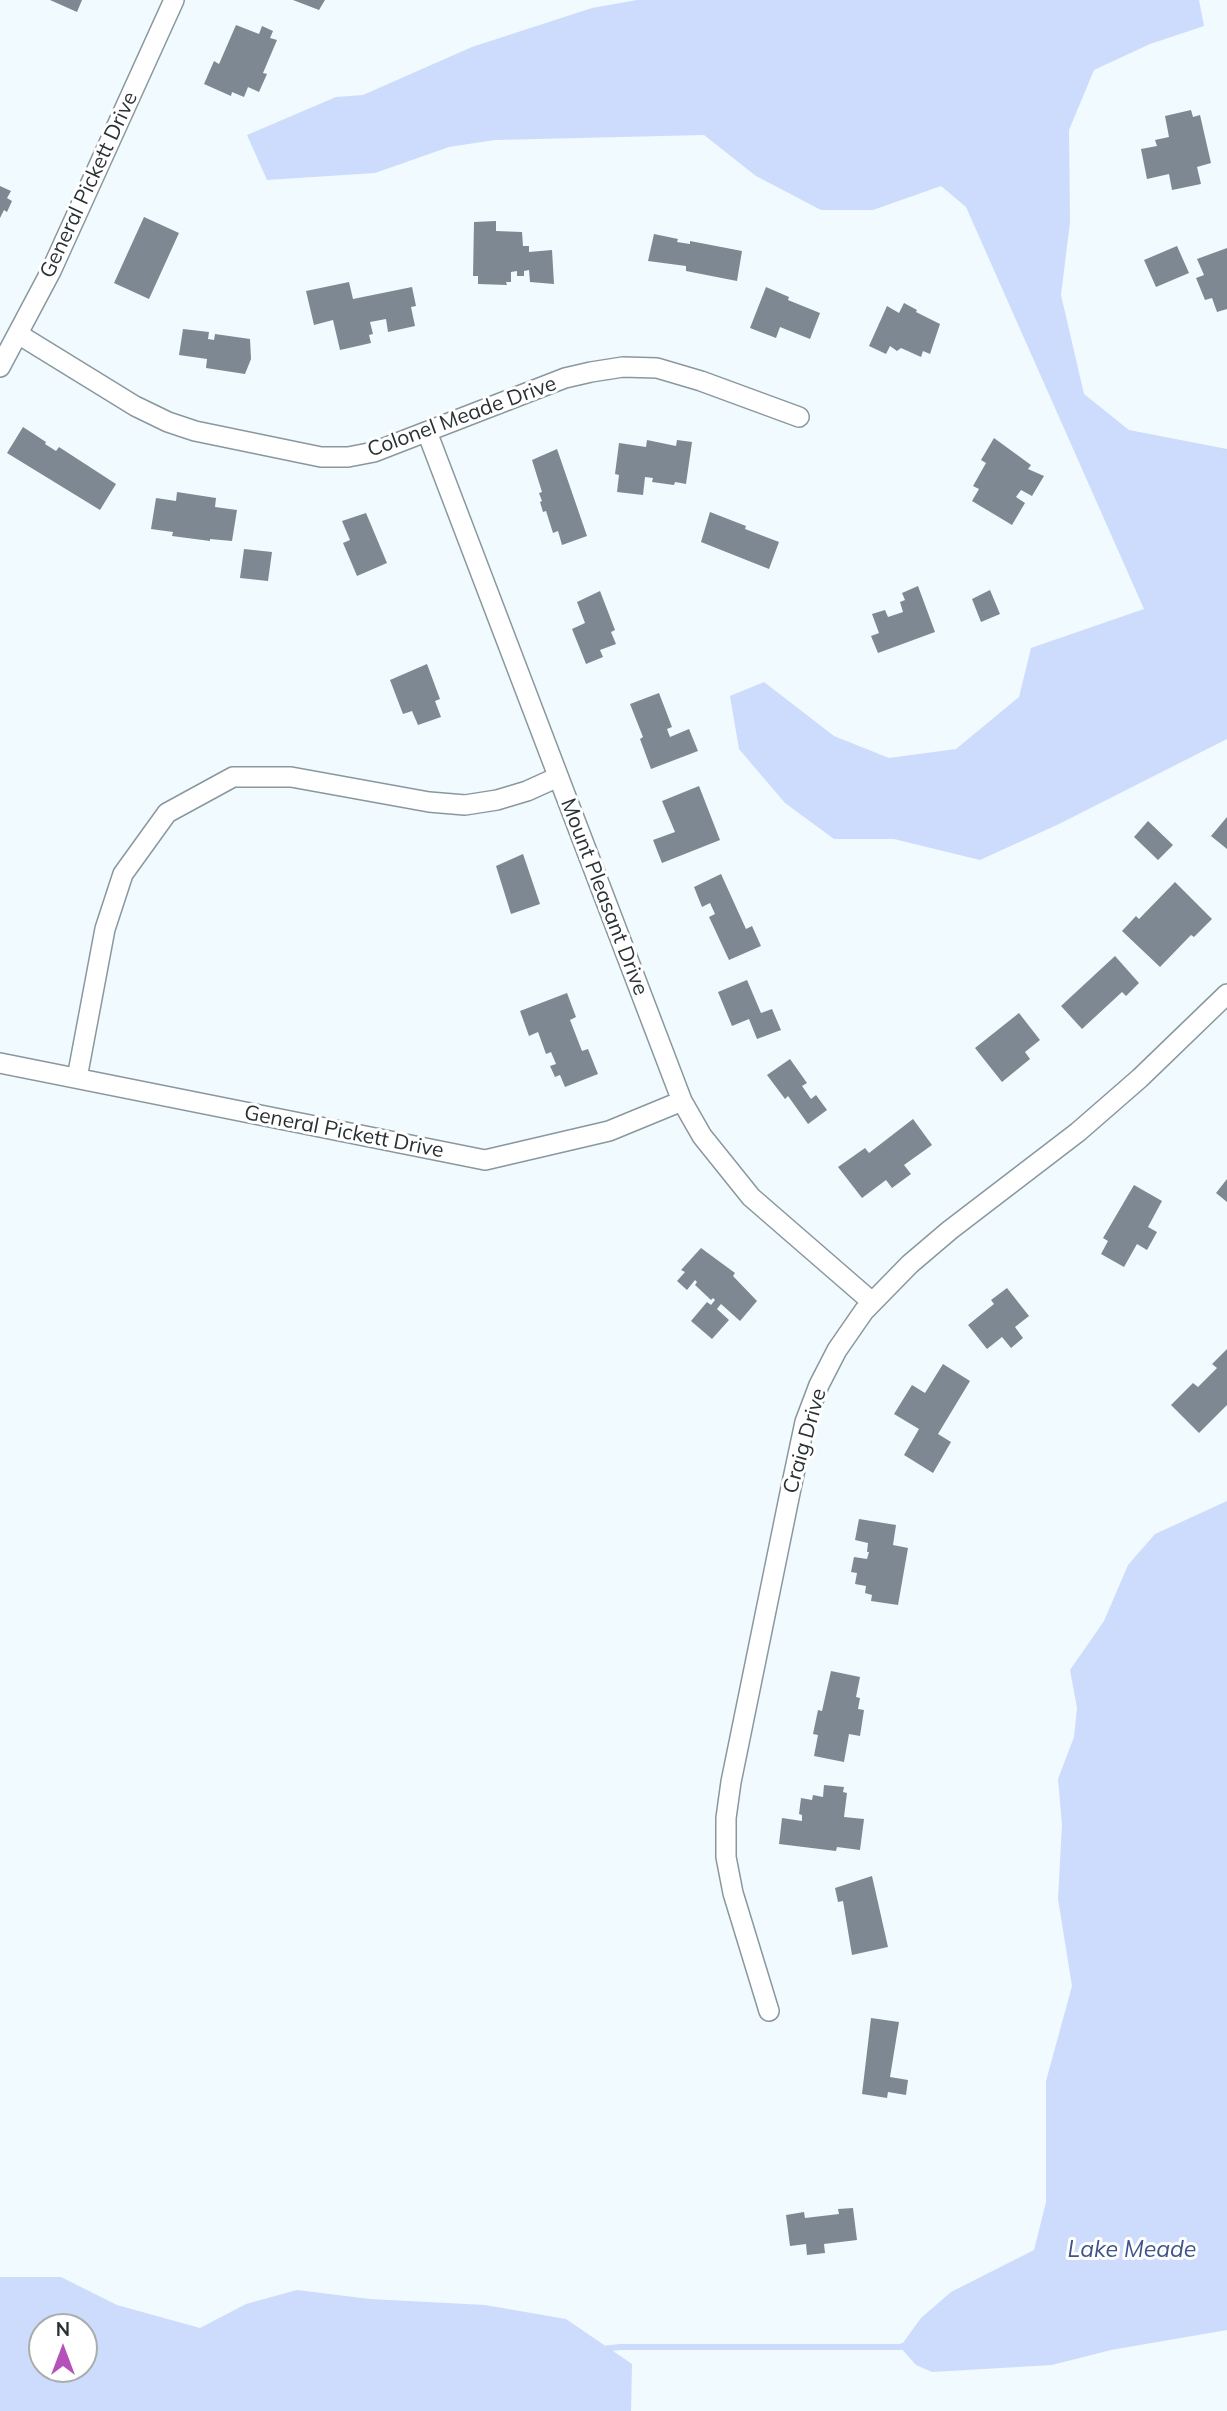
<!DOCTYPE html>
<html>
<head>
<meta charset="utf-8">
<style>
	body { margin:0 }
	#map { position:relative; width:1227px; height:2411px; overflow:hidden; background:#f0faff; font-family:Mulish,sans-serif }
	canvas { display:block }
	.north { position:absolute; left:28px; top:2313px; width:70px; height:70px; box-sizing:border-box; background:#fff; border:2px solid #aaadad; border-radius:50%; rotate:0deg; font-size:19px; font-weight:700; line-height:28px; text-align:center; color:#2a3133 }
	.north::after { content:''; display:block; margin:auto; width:24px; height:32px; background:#b452b9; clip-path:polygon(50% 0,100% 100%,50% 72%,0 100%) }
</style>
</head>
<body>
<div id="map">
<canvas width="1227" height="2411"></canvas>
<div class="north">N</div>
</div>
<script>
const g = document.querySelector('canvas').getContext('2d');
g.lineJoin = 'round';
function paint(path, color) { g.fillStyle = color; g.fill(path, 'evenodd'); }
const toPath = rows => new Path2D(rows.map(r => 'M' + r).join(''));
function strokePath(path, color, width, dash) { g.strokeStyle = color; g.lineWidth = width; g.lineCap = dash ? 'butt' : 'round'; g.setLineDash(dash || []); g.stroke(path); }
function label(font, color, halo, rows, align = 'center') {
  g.font = font + ' Mulish,sans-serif'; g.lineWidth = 6; g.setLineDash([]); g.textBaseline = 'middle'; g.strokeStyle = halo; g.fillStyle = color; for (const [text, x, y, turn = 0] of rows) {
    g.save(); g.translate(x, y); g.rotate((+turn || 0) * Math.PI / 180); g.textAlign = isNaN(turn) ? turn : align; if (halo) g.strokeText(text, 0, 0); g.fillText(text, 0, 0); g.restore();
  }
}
paint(toPath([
	[637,0,1199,0,1204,26,1150,44,1094,70,1069,130,1070,222,1061,295,1084,394,1129,430,1227,449,1227,739,1059,824,980,860,894,839,834,839,785,803,739,749,730,696,764,682,834,736,889,758,956,749,1019,697,1031,648,1144,609,966,207,941,186,873,210,821,210,756,176,704,135,495,140,449,147,375,173,267,180,247,135,336,97,363,95,472,47,592,8],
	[1227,1501,1227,2330,1111,2350,1052,2365,932,2372,916,2365,900,2347,921,2318,951,2292,1034,2250,1046,2202,1046,2081,1072,1986,1058,1899,1062,1825,1058,1779,1074,1737,1077,1708,1070,1670,1104,1621,1128,1565,1155,1534],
	[0,2277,61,2277,117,2305,200,2328,246,2304,297,2290,370,2299,485,2305,566,2319,632,2364,631,2411,0,2411],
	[42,2327,84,2327,84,2369,42,2369]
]), '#cddcfc');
strokePath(toPath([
	[601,2349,621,2347,900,2347,908,2344]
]), '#cddcfc', 6);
paint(toPath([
	[50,0,82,0,77,12],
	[293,0,325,0,319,10],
	[236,25,259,34,262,26,273,31,270,38,277,40,263,73,267,74,259,92,248,87,244,97,232,92,231,96,204,84,214,61,219,64],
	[1191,110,1193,117,1200,115,1211,163,1197,167,1201,184,1172,190,1169,174,1147,179,1141,149,1157,146,1155,140,1169,137,1165,116],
	[0,186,11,191,7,198,12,201,7,212,4,210,0,218],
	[144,217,179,233,149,299,114,283],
	[496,221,496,231,522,232,523,246,529,246,529,252,552,250,554,284,530,282,529,270,524,271,524,276,517,276,517,271,511,272,511,282,506,282,507,285,478,284,478,276,473,276,474,222],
	[654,234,678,239,677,242,690,244,690,241,742,251,737,281,686,271,686,266,648,261],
	[1177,246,1189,273,1156,287,1144,260],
	[1227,248,1227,309,1217,312,1212,298,1205,300,1196,278,1204,275,1197,259],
	[349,282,353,299,412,287,416,306,411,307,415,326,388,332,386,319,370,322,373,334,369,335,371,343,340,350,333,320,314,325,306,291],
	[766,287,789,297,788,300,820,313,810,339,780,327,776,338,750,328],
	[904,303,917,310,916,312,940,324,930,354,923,351,921,357,901,348,897,351,890,346,886,354,869,346,887,306,899,313],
	[183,329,209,332,208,339,214,340,215,334,250,339,251,359,245,374,206,368,207,359,179,355],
	[23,427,46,442,45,444,56,451,59,447,116,484,100,510,7,453],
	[994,438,1031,465,1028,469,1044,476,1032,496,1021,490,1016,497,1025,503,1012,525,972,501,979,489,973,486,986,463,981,460],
	[647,440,676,446,677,440,692,442,686,484,675,482,674,485,652,482,653,478,645,477,643,495,617,492,619,475,615,474,619,443,646,447],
	[557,449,587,536,562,545,558,531,553,533,546,511,543,512,540,502,542,501,539,493,542,492,532,460],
	[177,492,216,498,215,507,237,510,232,541,210,539,210,541,172,536,173,532,151,529,156,498,176,501],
	[710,512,746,526,745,529,779,542,769,569,701,542],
	[366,513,387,563,357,576,343,543,350,540,342,521],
	[244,549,272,552,268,581,240,578],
	[918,586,935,632,878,653,871,636,879,633,872,614,885,610,888,617,903,612,900,602,905,600,902,593],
	[990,590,1000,614,981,622,972,599],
	[600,591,615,630,611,632,616,644,600,650,603,657,586,664,572,629,585,623,577,602],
	[427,664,440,699,435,701,441,717,418,725,412,711,403,714,390,680],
	[659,693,672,727,667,729,670,737,689,729,698,751,651,769,640,739,643,737,630,704],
	[699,786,720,840,662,863,653,840,675,832,662,801],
	[1227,817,1227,849,1211,836],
	[1148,821,1173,845,1158,860,1134,837],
	[523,854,540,904,511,914,496,866],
	[721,874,746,929,752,926,761,946,729,960,709,917,715,914,710,903,702,907,694,887],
	[1175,882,1212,919,1194,937,1191,935,1160,967,1122,931,1136,916,1139,919],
	[1115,956,1139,983,1126,996,1122,992,1082,1029,1061,1006],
	[747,980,761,1013,772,1009,781,1030,757,1039,749,1019,732,1026,718,992],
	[567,993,576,1017,570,1020,582,1051,588,1049,598,1074,565,1087,560,1075,555,1077,550,1066,556,1064,551,1052,546,1054,538,1032,529,1036,520,1011],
	[1019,1013,1040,1040,1025,1052,1030,1059,1002,1082,975,1048],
	[790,1059,807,1083,802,1086,811,1099,816,1095,827,1110,808,1124,788,1096,785,1099,767,1075],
	[913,1119,932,1145,904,1165,911,1174,892,1188,886,1180,862,1198,838,1167,865,1148,869,1153],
	[1227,1179,1227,1202,1216,1193],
	[1134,1185,1162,1201,1148,1227,1157,1232,1147,1250,1137,1244,1124,1267,1101,1254,1108,1241,1103,1238],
	[701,1248,735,1273,733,1276,757,1301,740,1321,721,1304,717,1309,729,1320,712,1339,691,1321,707,1302,711,1305,715,1300,713,1298,711,1300,695,1285,697,1282,695,1280,687,1290,677,1281,685,1272,681,1270],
	[1007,1288,1029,1316,1015,1327,1023,1338,1011,1348,1002,1337,987,1349,968,1325,994,1304,991,1300],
	[1227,1349,1227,1405,1199,1433,1171,1405,1193,1383,1198,1387,1217,1368,1212,1364],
	[943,1364,970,1381,938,1434,951,1442,933,1473,904,1455,919,1429,894,1414,912,1385,925,1393],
	[859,1519,896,1525,893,1545,908,1548,898,1605,871,1601,872,1595,865,1593,866,1586,855,1584,857,1573,851,1572,854,1557,867,1559,869,1552,867,1552,868,1543,855,1540],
	[831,1671,860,1677,856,1697,860,1698,858,1709,864,1710,860,1736,849,1734,844,1762,814,1756,818,1735,813,1734,818,1710,822,1711],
	[824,1785,844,1787,843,1792,847,1793,844,1817,864,1819,860,1850,837,1847,836,1851,779,1844,782,1818,802,1821,802,1815,799,1814,801,1798,812,1800,813,1795,823,1797],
	[872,1876,888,1947,852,1955,843,1901,838,1902,835,1888],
	[871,2018,899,2022,890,2077,908,2080,906,2095,888,2092,887,2098,862,2094],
	[853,2208,857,2240,824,2244,825,2253,807,2255,806,2244,790,2246,786,2215,804,2212,805,2218,839,2214,838,2209]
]), '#7d8892');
const street = toPath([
	[18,334,135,406,168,422,195,431,321,457,348,457,374,452,565,378,591,372,623,367,657,368,701,381,799,417],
	[0,367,51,271,174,0],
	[427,432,682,1101,702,1136,751,1197,872,1302],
	[0,1063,485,1160,609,1131,682,1101],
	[77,1078,105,929,123,874,167,813,233,777,291,777,429,802,465,805,497,800,527,791,558,777],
	[769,2011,733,1893,726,1857,726,1818,731,1782,791,1488,805,1422,819,1385,837,1350,864,1311,910,1264,950,1230,1078,1132,1140,1078,1227,994]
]);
strokePath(street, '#89989e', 22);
strokePath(street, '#fff', 19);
label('21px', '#2a3133', '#fff', [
	["General Pickett Drive",89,185,-65],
	["Colonel Meade Drive",462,417,-20],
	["Mount Pleasant Drive",604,897,69],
	["General Pickett Drive",344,1132,11],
	["Craig Drive",805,1441,-74]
]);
label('italic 23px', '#3f5589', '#fff', [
	["Lake Meade",1132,2250]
]);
</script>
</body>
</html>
